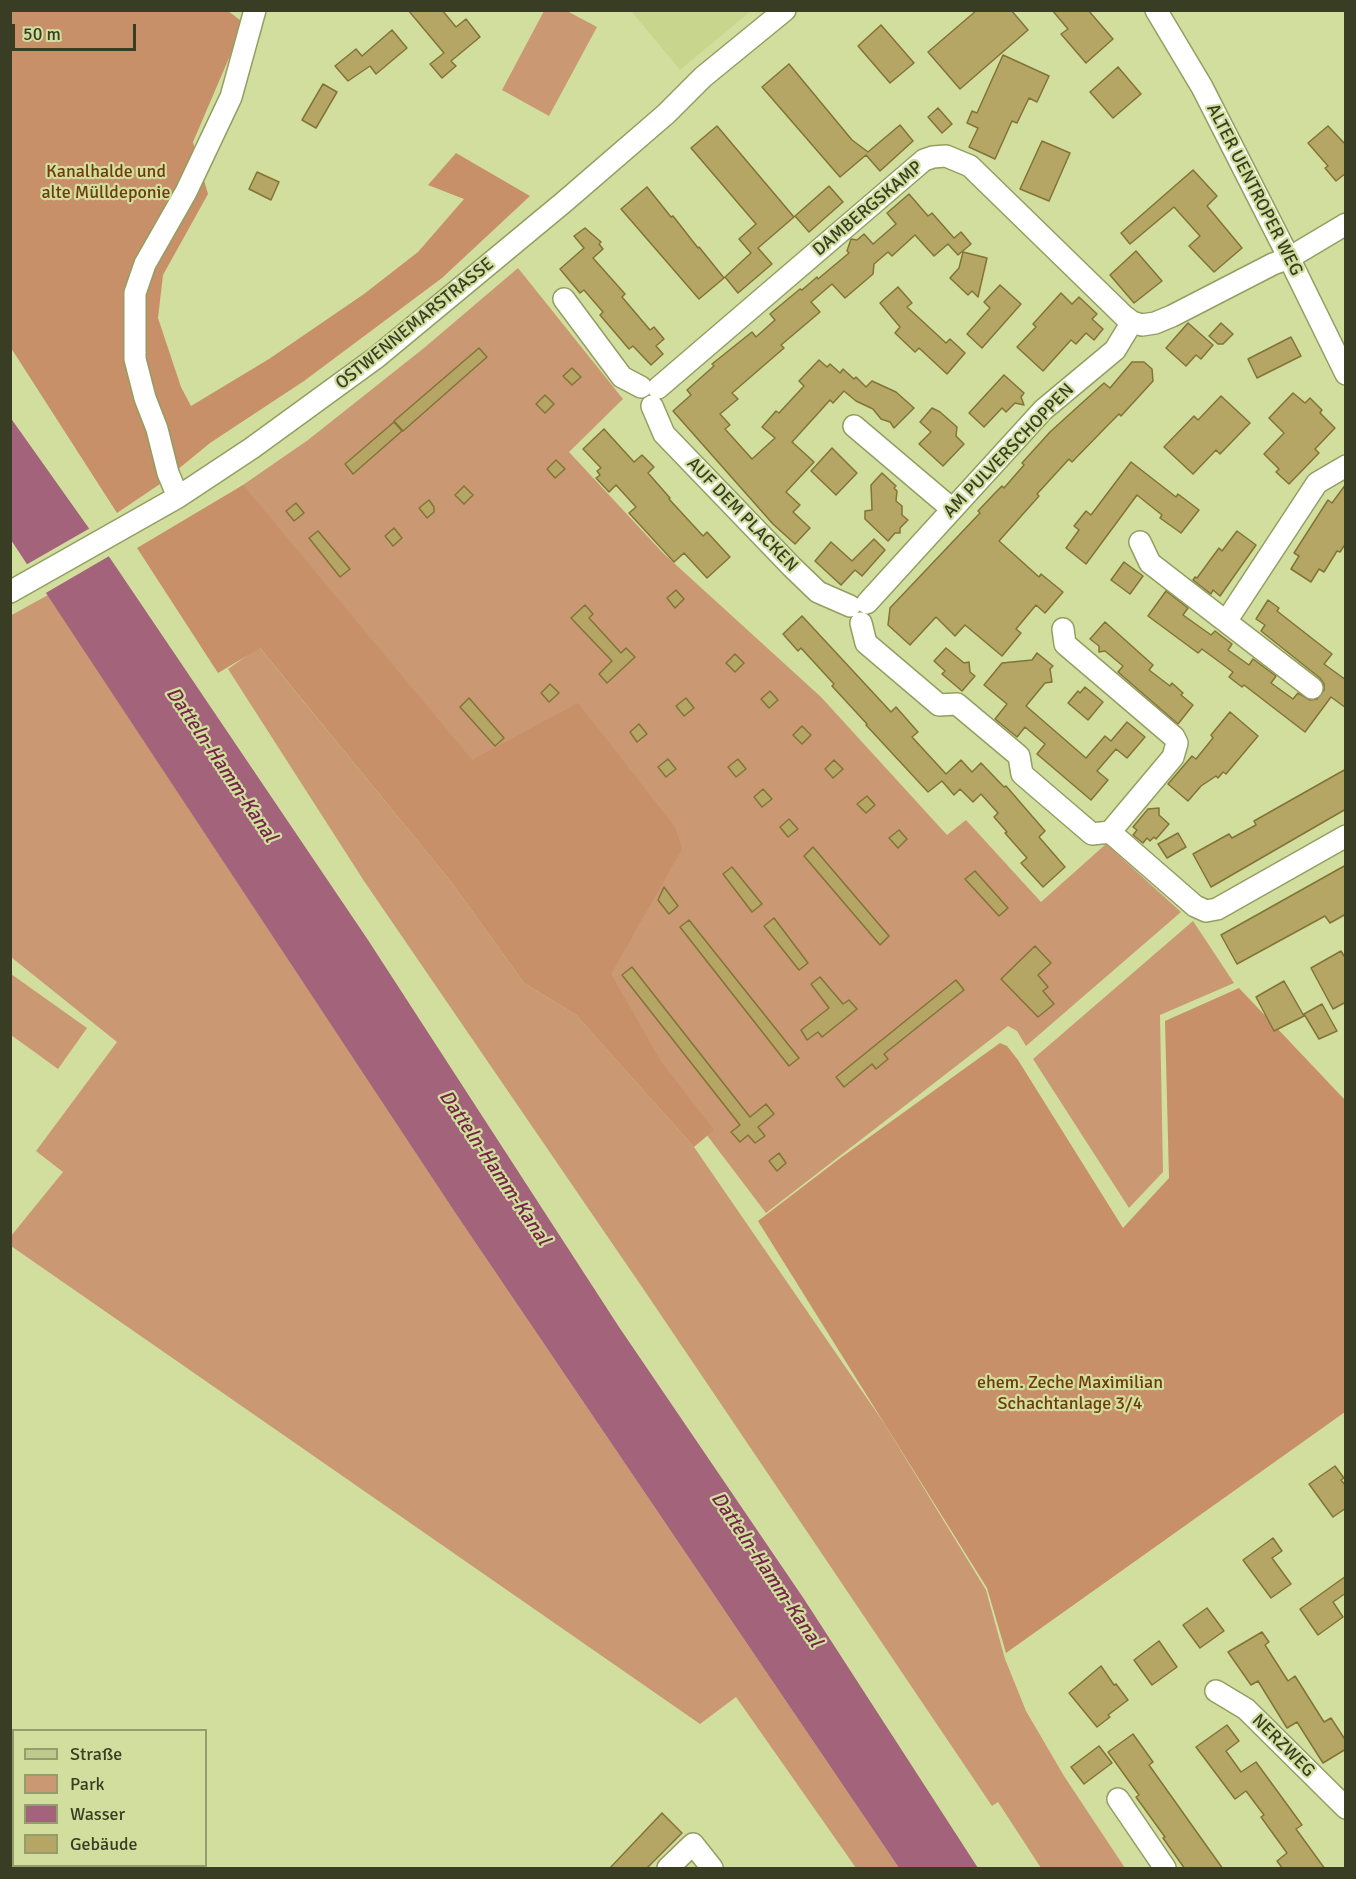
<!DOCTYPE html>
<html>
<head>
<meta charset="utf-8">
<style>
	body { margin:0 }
	#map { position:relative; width:1356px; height:1879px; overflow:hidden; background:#d2de9e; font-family:Signika,sans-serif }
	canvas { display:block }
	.frame { position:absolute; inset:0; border:12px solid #383d23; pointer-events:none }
	.legend { position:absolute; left:12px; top:1729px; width:195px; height:138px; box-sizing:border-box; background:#d2de9e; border:2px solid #949e6d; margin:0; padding:8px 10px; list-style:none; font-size:18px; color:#383d23 }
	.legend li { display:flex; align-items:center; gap:12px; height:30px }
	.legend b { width:30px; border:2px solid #949e6d }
	.scale { position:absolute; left:12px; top:24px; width:124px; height:27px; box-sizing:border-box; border:3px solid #383d23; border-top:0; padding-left:8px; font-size:18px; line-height:21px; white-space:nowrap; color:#383d23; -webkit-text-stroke:4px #d2de9e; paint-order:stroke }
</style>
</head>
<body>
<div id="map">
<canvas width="1356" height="1879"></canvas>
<div class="frame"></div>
<ul class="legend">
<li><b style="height:8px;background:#bfc88d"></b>Straße</li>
<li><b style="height:16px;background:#ca9873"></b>Park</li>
<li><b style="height:16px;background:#a3647b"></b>Wasser</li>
<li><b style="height:16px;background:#b5a666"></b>Gebäude</li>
</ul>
<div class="scale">50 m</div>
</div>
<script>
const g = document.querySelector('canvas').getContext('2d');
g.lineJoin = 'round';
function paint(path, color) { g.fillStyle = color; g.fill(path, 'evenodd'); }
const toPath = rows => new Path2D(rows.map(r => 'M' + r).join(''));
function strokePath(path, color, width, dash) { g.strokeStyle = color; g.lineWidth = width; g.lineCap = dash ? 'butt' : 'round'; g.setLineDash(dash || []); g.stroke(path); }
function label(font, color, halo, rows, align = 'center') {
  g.font = font + ' Signika,sans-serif'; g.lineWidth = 4.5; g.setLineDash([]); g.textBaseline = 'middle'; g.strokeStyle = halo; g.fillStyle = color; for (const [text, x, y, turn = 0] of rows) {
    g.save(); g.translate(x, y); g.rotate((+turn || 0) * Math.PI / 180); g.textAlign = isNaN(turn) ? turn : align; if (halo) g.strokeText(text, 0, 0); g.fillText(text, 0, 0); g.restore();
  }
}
paint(toPath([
	[631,11,751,11,680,70]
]), '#c8d58d');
paint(toPath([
	[544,11,567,11,597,27,549,116,502,90],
	[518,268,623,399,569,452,663,553,821,697,947,835,966,820,1041,902,1106,844,1181,912,1026,1046,1017,1031,1008,1026,766,1213,665,1080,201,514,308,440,424,348],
	[48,595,456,1214,899,1868,856,1868,736,1697,700,1724,11,1246,11,1236,63,1172,36,1151,117,1042,11,957,10,616],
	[259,647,452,883,524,983,576,1015,694,1147,884,1423,986,1590,1005,1659,1026,1711,1064,1776,1125,1868,1041,1868,998,1802,992,1806,640,1284,364,881,228,669],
	[1193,921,1234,983,1160,1015,1163,1172,1129,1208,1033,1059],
	[11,974,87,1028,58,1069,11,1035]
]), '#ca9873');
paint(toPath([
	[11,11,228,11,244,23,193,142,208,194,163,275,158,318,181,387,191,406,269,359,364,294,418,252,464,199,428,185,456,153,530,196,442,278,304,381,210,443,160,484,117,513,11,348],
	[243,485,472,760,578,703,675,827,682,849,611,974,662,1063,714,1130,694,1147,576,1015,524,983,452,883,260,648,218,673,137,548],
	[1239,988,1345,1100,1345,1412,1006,1653,987,1588,758,1221,839,1159,1000,1043,1007,1046,1018,1060,1123,1228,1169,1178,1165,1021]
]), '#c79068');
paint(toPath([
	[10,417,110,558,368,940,619,1327,804,1599,978,1868,899,1868,456,1214,11,540]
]), '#a3647b');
paint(toPath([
	[92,527,111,555,44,594,24,566]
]), '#d2de9e');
const building = toPath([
	[408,10,442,10,456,27,466,19,480,37,451,61,456,66,442,78,430,64,444,53,408,10],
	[977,10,1011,10,1028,30,960,89,928,52,977,10],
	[1052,10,1088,10,1113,39,1086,63,1061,34,1068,29,1052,10],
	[881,25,914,63,890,83,858,46,881,25],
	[392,30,407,48,376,74,370,66,348,81,335,66,356,49,362,56,392,30],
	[1003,55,1049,76,1037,102,1029,98,1017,123,1012,121,995,159,969,147,978,128,967,123,972,111,977,113,1003,55],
	[789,64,852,140,868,152,900,125,913,141,880,171,866,155,840,177,762,87,789,64],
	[1118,67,1141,94,1113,118,1090,92,1118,67],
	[323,84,337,92,316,128,302,120,323,84],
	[938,108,952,124,942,133,928,117,938,108],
	[717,126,794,217,758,248,772,264,738,293,725,277,751,253,739,239,756,224,691,148,717,126],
	[1328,126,1346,145,1346,173,1336,181,1325,168,1328,166,1308,143,1328,126],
	[1042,141,1070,153,1049,201,1020,189,1042,141],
	[1193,170,1217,196,1207,206,1242,248,1214,272,1189,246,1200,236,1174,207,1130,244,1121,233,1193,170],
	[257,172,279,182,271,200,249,189,257,172],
	[829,186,843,202,809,232,795,216,829,186],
	[647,187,671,217,673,216,698,248,699,247,724,278,699,299,621,209,647,187],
	[909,194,928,216,932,213,954,238,961,232,971,244,958,255,948,244,934,256,915,235,892,256,888,252,874,264,873,274,845,298,832,284,811,302,820,312,781,345,784,348,732,393,738,399,720,414,730,425,725,429,752,459,775,438,762,427,776,411,779,413,804,386,799,381,819,360,827,367,830,364,840,373,843,369,854,379,856,377,866,387,872,381,896,392,914,408,894,428,890,422,881,419,873,409,856,401,844,391,833,403,830,400,792,442,814,462,786,492,800,505,793,512,810,528,795,544,773,524,673,411,691,395,687,390,714,366,712,364,752,332,756,337,775,320,770,314,800,289,802,290,817,277,818,279,849,253,847,251,851,239,857,240,864,234,873,244,896,224,887,213,909,194],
	[585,228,601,242,599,244,603,249,593,258,625,294,622,297,650,330,654,327,664,339,656,346,663,354,651,365,633,346,629,349,600,315,603,312,584,290,580,293,560,269,584,248,574,236,585,228],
	[1136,251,1162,281,1134,303,1110,275,1136,251],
	[963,252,987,258,978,297,972,291,968,295,950,278,959,268,963,252],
	[1000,285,1021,304,982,348,967,334,990,308,984,302,1000,285],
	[898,287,912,303,907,307,946,343,950,339,965,353,947,374,919,348,915,352,895,333,900,327,880,303,898,287],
	[1061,293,1072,304,1079,297,1097,314,1092,319,1103,329,1094,340,1086,333,1076,344,1071,340,1043,371,1017,347,1036,327,1033,324,1061,293],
	[1188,323,1213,345,1201,359,1196,355,1186,366,1166,348,1188,323],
	[1221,323,1233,334,1223,344,1218,344,1209,336,1221,323],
	[1291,337,1301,356,1257,378,1248,359,1291,337],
	[479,348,487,357,403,431,394,421,479,348],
	[1132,362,1144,362,1152,369,1153,381,1121,416,1119,414,1107,426,1072,462,1069,459,1037,494,1039,496,999,541,1039,577,1041,574,1063,592,1045,613,1036,605,1016,629,1021,633,1002,656,965,625,955,636,936,617,910,645,888,625,890,608,980,513,978,511,995,493,1002,486,1004,488,1024,465,1022,463,1050,432,1104,383,1110,388,1132,362],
	[572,368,581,377,572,385,563,376,572,368],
	[1004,375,1024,393,1021,397,1024,405,1015,403,1006,412,1002,408,984,427,969,413,1004,375],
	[1293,393,1305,403,1310,398,1322,410,1320,413,1335,428,1315,449,1319,453,1289,484,1276,472,1279,469,1264,454,1284,433,1269,418,1293,393],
	[545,395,554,404,545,413,536,404,545,395],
	[1221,396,1250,423,1220,454,1216,450,1193,474,1164,447,1194,416,1198,420,1221,396],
	[932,408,940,412,957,427,956,436,964,444,943,466,919,444,931,432,920,422,932,408],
	[394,422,402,431,353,474,345,464,394,422],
	[604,429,634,462,642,455,654,467,648,473,670,498,669,499,703,536,707,532,730,557,707,578,684,553,674,562,629,513,636,507,616,485,609,492,596,478,600,475,597,471,601,468,583,449,604,429],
	[832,448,857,473,836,495,811,471,832,448],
	[556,460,565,469,555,478,547,469,556,460],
	[1131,462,1176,497,1178,494,1199,510,1181,533,1160,518,1162,515,1137,495,1086,564,1066,548,1079,530,1074,526,1086,511,1091,515,1131,462],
	[882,473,896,486,894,488,897,491,896,501,902,506,902,515,908,520,900,528,900,533,895,533,888,541,865,519,865,511,872,510,871,485,882,473],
	[1346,484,1346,543,1340,552,1337,551,1324,572,1319,569,1311,582,1291,569,1299,556,1294,553,1328,500,1332,503,1346,484],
	[464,486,473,495,464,504,455,495,464,486],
	[429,500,434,507,434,512,427,518,419,508,429,500],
	[296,503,304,513,294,521,286,511,296,503],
	[394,528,402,538,393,546,385,536,394,528],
	[318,531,350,569,340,577,309,538,318,531],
	[1237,531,1256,545,1220,596,1213,590,1211,594,1193,580,1195,577,1197,578,1219,548,1222,551,1237,531],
	[874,539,885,550,862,576,855,570,841,585,815,561,831,542,852,561,874,539],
	[1124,562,1143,576,1130,594,1111,580,1124,562],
	[676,590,684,599,675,608,667,598,676,590],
	[1166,591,1188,608,1183,615,1211,635,1215,631,1232,644,1228,650,1249,665,1253,659,1276,676,1271,683,1293,699,1298,693,1310,700,1317,699,1324,690,1324,684,1320,678,1261,631,1265,625,1256,619,1268,600,1279,608,1277,611,1332,654,1324,664,1346,680,1346,708,1331,697,1305,732,1244,685,1242,687,1229,677,1233,672,1202,649,1198,653,1148,616,1166,591],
	[585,605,593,614,589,618,621,653,626,648,635,657,607,683,599,674,612,661,571,618,585,605],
	[802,616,891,712,896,707,918,732,912,737,946,774,961,760,972,772,981,763,1004,787,1006,786,1045,831,1039,837,1065,867,1043,887,1021,863,1027,858,1005,833,1007,832,994,817,998,813,981,794,973,802,960,789,954,795,942,781,928,792,866,725,867,724,832,686,834,684,801,648,798,651,783,634,802,616],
	[1105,622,1153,665,1149,670,1170,686,1172,683,1183,693,1181,695,1193,705,1178,724,1118,672,1123,666,1105,651,1099,652,1099,646,1090,639,1105,622],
	[946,648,964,663,969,662,970,672,975,676,962,691,942,674,945,671,934,661,946,648],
	[1037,653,1053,666,1050,669,1052,682,1045,683,1026,706,1086,758,1105,736,1111,741,1127,722,1145,737,1127,758,1116,749,1097,771,1108,780,1091,800,1037,754,1045,744,1025,727,1017,737,995,719,1007,704,984,685,1002,663,1032,660,1037,653],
	[735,654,744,663,735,672,726,663,735,654],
	[550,684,559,693,549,702,541,693,550,684],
	[1085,687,1103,702,1088,720,1068,703,1078,691,1080,693,1085,687],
	[770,691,778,700,769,708,761,699,770,691],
	[469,698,504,738,495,746,460,707,469,698],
	[686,698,694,708,684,716,676,706,686,698],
	[1230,712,1258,736,1226,774,1223,772,1218,778,1216,776,1201,786,1188,801,1168,784,1192,756,1196,759,1213,738,1211,735,1230,712],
	[639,724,647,734,637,742,630,732,639,724],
	[802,726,811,735,802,744,793,735,802,726],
	[668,759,676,769,666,777,658,767,668,759],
	[738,759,746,769,736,777,728,767,738,759],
	[834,760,843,769,833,778,825,769,834,760],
	[1346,769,1346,809,1211,887,1193,854,1229,834,1232,838,1256,825,1254,821,1346,769],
	[763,789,772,799,762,807,754,797,763,789],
	[867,796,875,805,866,813,857,804,867,796],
	[1159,808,1159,815,1169,824,1156,839,1154,837,1150,841,1147,838,1143,843,1133,835,1137,830,1133,827,1148,809,1159,808],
	[789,819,798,829,788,837,780,827,789,819],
	[899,830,907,839,898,848,889,838,899,830],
	[1178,833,1186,847,1167,858,1158,844,1178,833],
	[813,847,889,936,880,945,804,856,813,847],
	[1346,865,1346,914,1330,923,1325,916,1237,964,1221,935,1346,865],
	[732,867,762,904,752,912,723,874,732,867],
	[975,871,1008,908,999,916,965,879,975,871],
	[664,887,678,906,669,914,658,900,664,887],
	[774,918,808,963,799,970,764,926,774,918],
	[689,920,799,1058,789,1066,680,927,689,920],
	[1035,946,1051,963,1038,975,1048,987,1043,991,1054,1004,1038,1017,1001,979,1035,946],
	[1341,951,1346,959,1346,1002,1333,1009,1311,968,1341,951],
	[632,967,750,1117,766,1104,774,1114,758,1127,765,1136,755,1143,748,1135,740,1142,731,1132,740,1125,622,975,632,967],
	[820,977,843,1004,849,1000,857,1009,822,1037,818,1032,807,1040,801,1030,829,1008,811,984,820,977],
	[956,980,964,990,884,1054,888,1059,876,1069,872,1064,844,1087,836,1077,956,980],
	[1284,981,1304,1016,1274,1031,1256,997,1284,981],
	[1322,1004,1337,1031,1319,1039,1304,1014,1322,1004],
	[779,1153,786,1163,777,1171,769,1161,779,1153],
	[1335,1466,1344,1478,1341,1480,1346,1486,1346,1508,1333,1517,1309,1484,1335,1466],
	[1273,1538,1282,1551,1272,1558,1291,1584,1271,1598,1243,1560,1273,1538],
	[1346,1576,1346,1593,1333,1602,1343,1617,1318,1635,1300,1609,1346,1576],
	[1207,1608,1224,1631,1200,1648,1183,1625,1207,1608],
	[1262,1632,1269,1642,1265,1645,1288,1681,1295,1676,1324,1722,1331,1718,1346,1741,1346,1749,1323,1763,1297,1722,1287,1728,1258,1681,1251,1685,1228,1652,1262,1632],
	[1159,1641,1177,1667,1152,1685,1134,1660,1159,1641],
	[1101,1666,1114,1685,1116,1684,1128,1700,1108,1715,1110,1717,1097,1727,1069,1693,1101,1666],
	[1227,1725,1239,1741,1226,1751,1241,1772,1256,1762,1302,1825,1296,1829,1325,1869,1283,1869,1277,1861,1287,1853,1261,1817,1264,1815,1246,1791,1235,1799,1196,1747,1227,1725],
	[1133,1734,1153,1762,1149,1765,1223,1869,1185,1869,1163,1838,1165,1837,1136,1797,1139,1795,1108,1752,1133,1734],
	[1099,1746,1112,1763,1084,1784,1071,1767,1099,1746],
	[662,1813,682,1833,646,1869,609,1869,662,1813]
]);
paint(building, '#b5a666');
strokePath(building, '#827435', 1.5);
const minor = toPath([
	[1156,10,1202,87,1289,258,1346,374],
	[564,299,622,377,641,387],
	[658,388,924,160,933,157,946,156,970,166,1124,316,1132,322,1142,325,1155,323,1172,316,1273,264,1289,258,1346,224],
	[652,406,664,434,792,567,818,592,850,606],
	[854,426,952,509],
	[178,497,168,473,157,429,145,398,135,359,135,293,145,264,186,192,231,97,255,10],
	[1140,542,1150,563,1312,688],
	[10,592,178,497,252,448,377,357,564,202,666,114,703,77,785,10],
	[867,603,1043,410,1115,350,1132,322],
	[1227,620,1317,483,1346,466],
	[861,623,866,643,939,705,957,704,1019,756,1022,774,1092,834,1110,832,1195,906,1206,911,1217,909,1346,836],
	[1063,629,1065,644,1174,737,1177,743,1173,757,1110,832],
	[1216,1691,1246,1709,1346,1808],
	[1118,1799,1165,1868],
	[668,1868,693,1844,712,1868]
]);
const major = toPath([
	[10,1845,14,1847],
	[41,1866,45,1868]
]);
strokePath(minor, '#939e60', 24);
strokePath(major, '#fff', 30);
strokePath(minor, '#fff', 21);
strokePath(major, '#bfc88d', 27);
label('18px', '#6f3b0b', '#d2de9e', [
	["Kanalhalde und",106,172],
	["alte Mülldeponie",106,193],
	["ehem. Zeche Maximilian",1070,1383],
	["Schachtanlage 3/4",1070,1404]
]);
label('18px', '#383d23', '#d2de9e', [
	["ALTER UENTROPER WEG",1254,190,63],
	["DAMBERGSKAMP",868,209,-40],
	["OSTWENNEMARSTRASSE",415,324,-39],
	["AM PULVERSCHOPPEN",1009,451,-46],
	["AUF DEM PLACKEN",742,515,46],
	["NERZWEG",1283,1746,45]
]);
label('italic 20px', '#742548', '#d2de9e', [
	["Datteln-Hamm-Kanal",221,765,56],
	["Datteln-Hamm-Kanal",494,1168,56],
	["Datteln-Hamm-Kanal",766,1570,56]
]);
</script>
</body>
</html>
